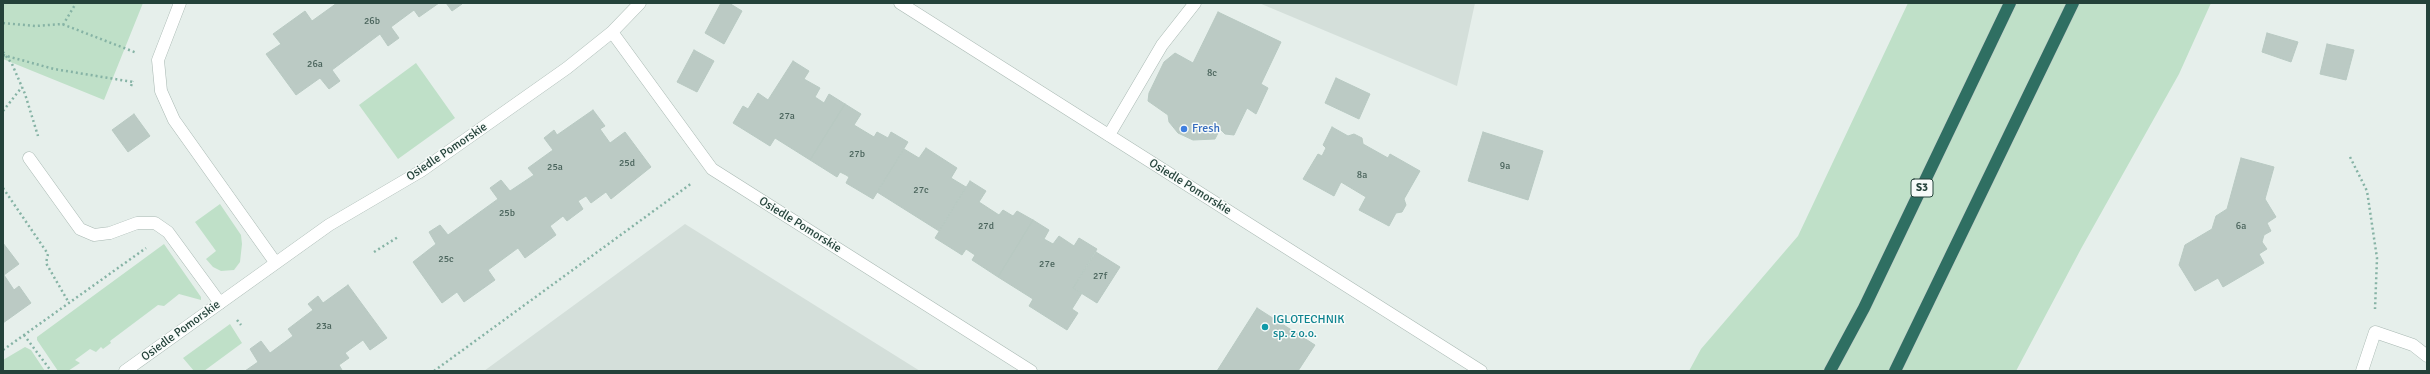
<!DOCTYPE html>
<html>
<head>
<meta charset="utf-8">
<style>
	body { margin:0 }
	#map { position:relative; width:2430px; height:374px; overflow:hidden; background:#e6efeb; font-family:Signika,sans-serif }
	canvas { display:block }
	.frame { position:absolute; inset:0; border:4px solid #24423a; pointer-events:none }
</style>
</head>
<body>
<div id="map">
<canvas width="2430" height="374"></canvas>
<div class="frame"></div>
</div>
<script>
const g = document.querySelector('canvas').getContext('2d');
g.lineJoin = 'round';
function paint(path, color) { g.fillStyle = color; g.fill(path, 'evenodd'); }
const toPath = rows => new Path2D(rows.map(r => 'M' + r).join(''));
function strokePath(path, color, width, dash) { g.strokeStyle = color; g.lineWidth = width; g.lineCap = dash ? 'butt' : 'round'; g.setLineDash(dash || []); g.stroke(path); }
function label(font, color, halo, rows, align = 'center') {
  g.font = font + ' Signika,sans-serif'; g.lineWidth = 3; g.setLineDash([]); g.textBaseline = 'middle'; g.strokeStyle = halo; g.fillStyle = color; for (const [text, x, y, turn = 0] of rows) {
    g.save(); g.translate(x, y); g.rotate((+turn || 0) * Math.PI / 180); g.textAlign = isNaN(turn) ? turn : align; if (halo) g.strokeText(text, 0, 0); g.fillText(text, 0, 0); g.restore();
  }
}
paint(toPath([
	[1259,3,1475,3,1457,86],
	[685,224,920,371,484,371]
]), '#d4dfda');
paint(toPath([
	[3,3,143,3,104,100,3,59],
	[1908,3,2211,3,2179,74,2082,247,2016,371,1689,371,1701,349,1798,236],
	[416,63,455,118,398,159,359,105],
	[220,204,241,235,242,244,240,262,234,270,221,271,213,267,206,259,216,251,195,222],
	[164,244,201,297,201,300,179,294,164,306,158,305,110,341,111,343,103,349,101,347,96,352,90,349,75,360,80,363,68,371,58,371,37,340,37,337],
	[230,324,242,343,204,371,194,371,183,358],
	[25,347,31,350,45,371,3,371,3,360]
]), '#bfe0c8');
const building = toPath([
	[337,3,439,3,419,17,414,10,391,27,399,38,388,46,380,34,332,70,340,81,329,89,320,78,296,95,266,54,281,44,273,34,305,11,312,21,337,3],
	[446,3,461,3,462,4,452,11,446,3],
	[721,3,729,3,742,11,724,44,705,33,721,3],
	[1218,12,1281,42,1261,84,1268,88,1256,114,1247,108,1234,135,1225,134,1220,129,1215,139,1193,140,1178,133,1169,122,1168,115,1148,101,1149,93,1164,62,1175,53,1193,63,1218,12],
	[2267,33,2298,42,2291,62,2262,52,2267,33],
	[2327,44,2354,50,2346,80,2320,74,2327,44],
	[694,50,714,61,697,92,677,82,694,50],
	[793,61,809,71,804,79,820,88,815,97,824,103,829,94,845,104,810,160,775,138,770,146,733,123,743,106,748,109,758,93,768,100,793,61],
	[1336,78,1370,94,1359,119,1325,103,1336,78],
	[845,104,861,114,854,125,874,137,877,132,888,138,891,132,908,142,873,199,846,183,849,177,846,175,840,172,837,177,810,160,845,104],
	[593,110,605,126,600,129,610,143,625,132,651,167,611,199,606,192,591,203,586,196,578,201,583,209,567,221,563,216,550,226,556,235,525,258,518,248,488,270,495,280,464,302,457,292,442,303,413,262,436,244,429,232,440,225,448,235,498,199,490,188,501,180,510,191,534,175,528,168,553,150,544,138,554,130,557,135,593,110],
	[134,114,150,136,128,152,112,130,134,114],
	[1332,127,1348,136,1354,134,1362,138,1363,144,1388,158,1390,154,1420,171,1404,199,1406,205,1402,212,1396,213,1389,226,1359,210,1366,197,1341,182,1334,196,1303,179,1318,154,1322,156,1326,148,1323,145,1332,127],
	[1483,132,1543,151,1528,200,1468,181,1483,132],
	[926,148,957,168,951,178,966,187,939,231,877,192,904,149,919,158,926,148],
	[2241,158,2274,167,2265,199,2276,217,2267,223,2271,231,2264,235,2262,242,2267,249,2259,254,2264,263,2223,287,2218,278,2195,291,2179,265,2185,245,2212,229,2216,216,2227,209,2241,158],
	[970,181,986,191,979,202,999,215,1003,210,1013,216,1017,211,1033,220,998,277,972,260,975,255,966,249,962,255,935,238,970,181],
	[1033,220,1049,230,1044,239,1053,244,1059,236,1074,246,1079,238,1097,249,1073,288,1082,293,1072,309,1078,313,1067,330,1029,306,1033,299,998,277,1033,220],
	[3,243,19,264,4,275,14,290,19,286,31,303,3,323,3,243],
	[1096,252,1120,267,1097,303,1073,288,1096,252],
	[348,285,387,338,370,350,363,340,345,353,349,358,339,365,342,370,341,371,245,371,258,362,250,349,261,341,270,353,293,336,288,329,313,310,308,304,318,296,323,303,348,285],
	[1257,308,1315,345,1298,371,1217,371,1257,308]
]);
paint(building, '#bbcac4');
strokePath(building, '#b8c9c2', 1);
const lane = toPath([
	[1109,135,1162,45,1195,3],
	[29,158,80,229,94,235,110,233,137,223,155,223,168,232,220,303],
	[2362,371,2375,332,2413,345,2427,356]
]);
const street = toPath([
	[180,3,158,60,161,91,174,120,275,262],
	[900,3,1481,371],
	[612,32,712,169,1031,371],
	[125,371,329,225,421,171,567,68,612,32,640,3]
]);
const highway = toPath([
	[1830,371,1864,308,2010,3],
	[1895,371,2073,3]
]);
strokePath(lane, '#a8b8b2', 13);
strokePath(street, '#a8b8b2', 13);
strokePath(highway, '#c2cac8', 13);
strokePath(toPath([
	[3,23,35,26,62,24,137,53],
	[63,25,76,3],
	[3,52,12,64,25,94,38,136],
	[3,55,54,69,133,82],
	[131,86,133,81],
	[3,111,22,87],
	[2350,157,2367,191,2377,258,2375,309],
	[3,188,48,254,46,263,69,303],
	[374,252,398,237],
	[237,320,241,325],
	[24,335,51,371],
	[3,350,146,248],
	[434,371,692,183]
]), '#86b3a5', 2.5, [2, 3]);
strokePath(lane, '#fff', 12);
strokePath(street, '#fff', 12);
strokePath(highway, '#2f6f62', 12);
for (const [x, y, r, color] of [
	[1184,129,4,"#3f7fe0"],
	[1265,327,4,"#0f9aa8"]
]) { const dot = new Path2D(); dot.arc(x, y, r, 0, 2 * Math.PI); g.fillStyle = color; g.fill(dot); strokePath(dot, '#f7fbf9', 1.5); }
label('10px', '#4a645c', null, [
	["26b",372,21],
	["26a",315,64],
	["8c",1212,73],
	["27a",787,116],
	["27b",857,154],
	["25d",627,163],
	["9a",1505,166],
	["25a",555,167],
	["8a",1362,175],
	["27c",921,190],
	["25b",507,213],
	["27d",986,226],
	["6a",2241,226],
	["25c",446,259],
	["27e",1047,264],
	["27f",1100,276],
	["23a",324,326]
]);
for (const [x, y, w] of [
	[1922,188,22]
]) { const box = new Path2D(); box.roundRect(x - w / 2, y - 9, w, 18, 3); g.fillStyle = '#f7fbf9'; g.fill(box); strokePath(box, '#24423a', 1); }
label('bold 11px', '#24423a', null, [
	["S3",1922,188]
]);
label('12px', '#366cbe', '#f7fbf9', [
	["Fresh",1192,129]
], 'left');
label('12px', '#24423a', '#f7fbf9', [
	["Osiedle Pomorskie",447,152,-34],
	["Osiedle Pomorskie",1190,187,32],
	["Osiedle Pomorskie",800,225,32],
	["Osiedle Pomorskie",181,331,-36]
]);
label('12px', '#0d838f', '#f7fbf9', [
	["IGLOTECHNIK",1273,320],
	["sp. z o.o.",1273,334]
], 'left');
</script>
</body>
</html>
